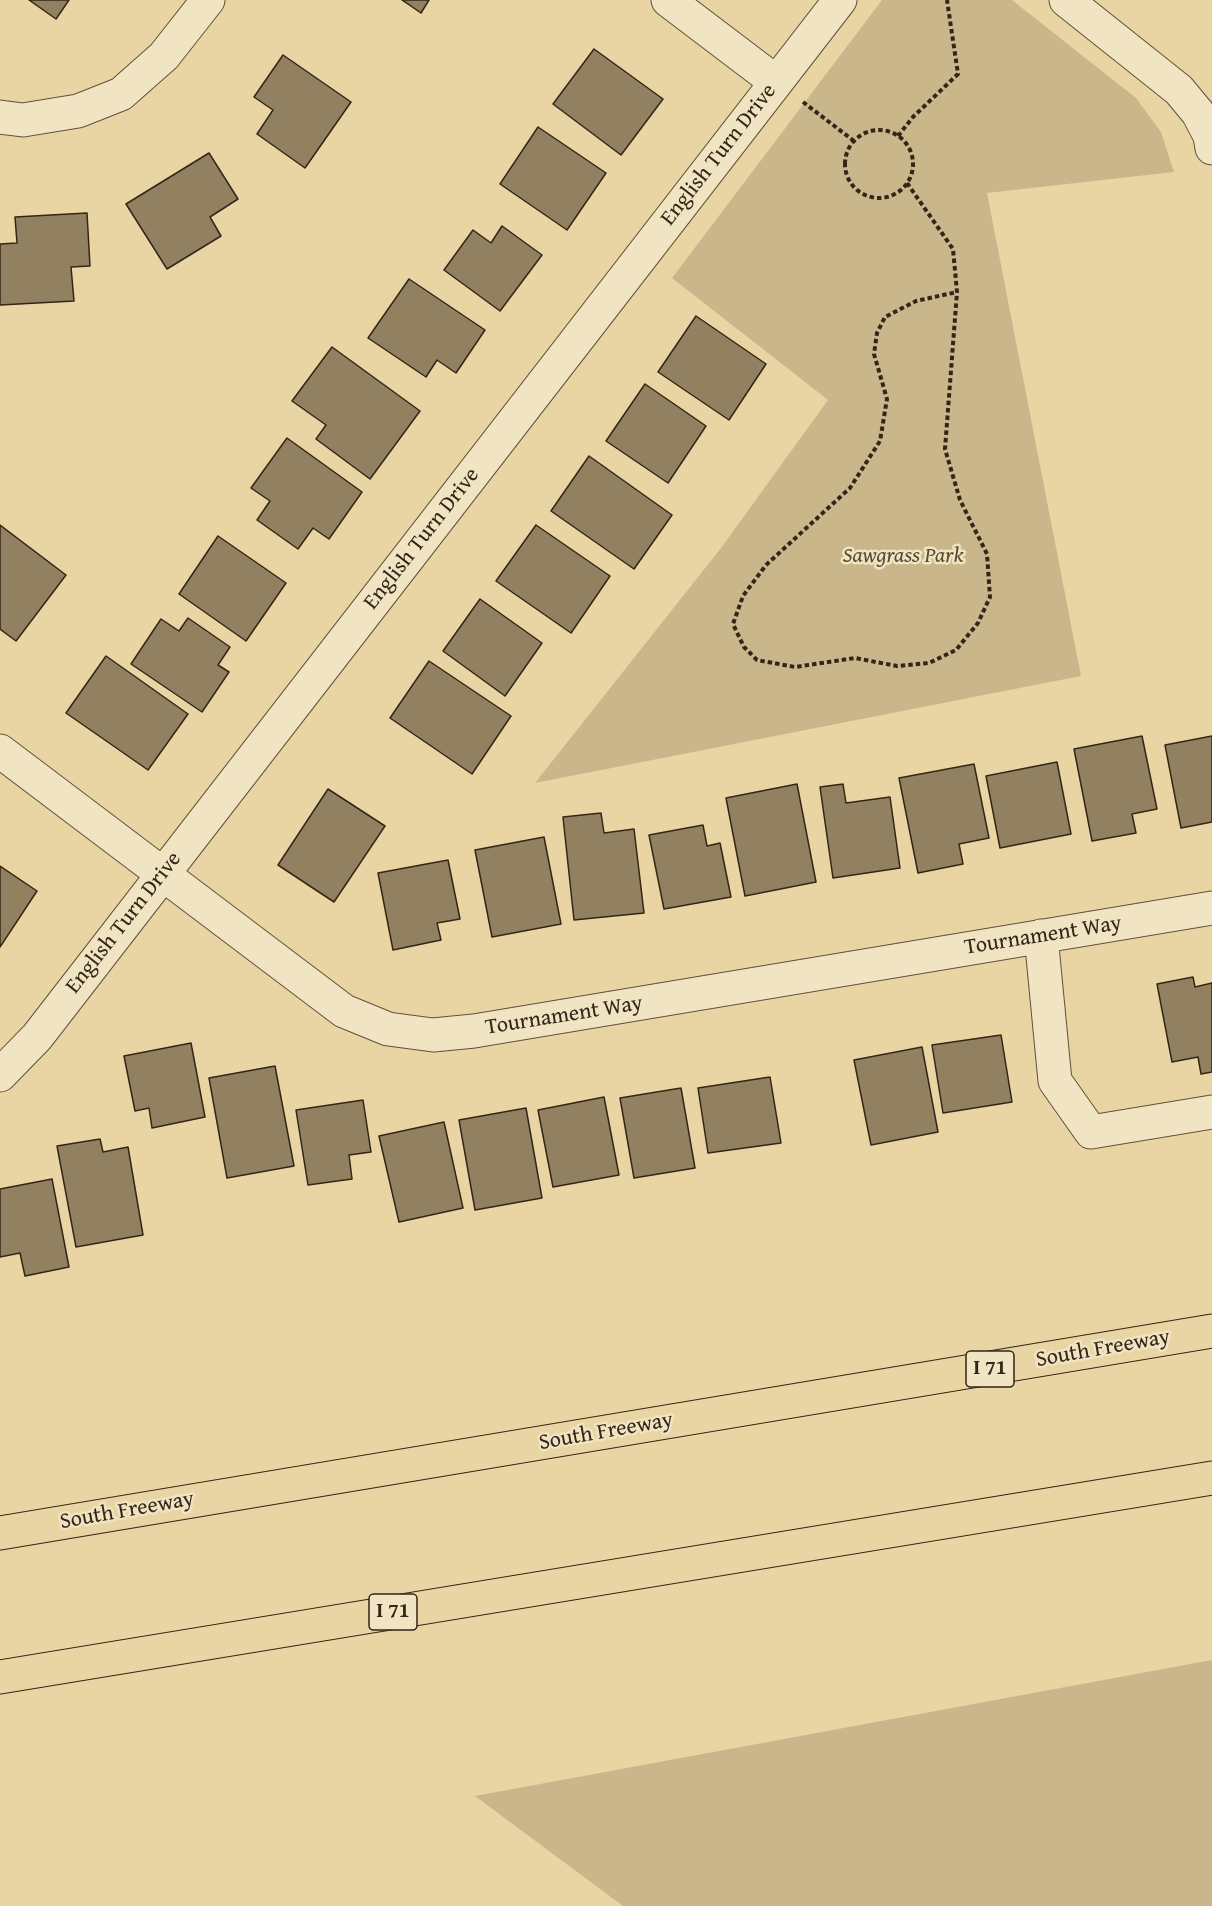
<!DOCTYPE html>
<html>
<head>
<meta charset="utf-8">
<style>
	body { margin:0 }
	canvas { display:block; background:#e8d5a3 }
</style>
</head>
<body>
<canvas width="1212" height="1906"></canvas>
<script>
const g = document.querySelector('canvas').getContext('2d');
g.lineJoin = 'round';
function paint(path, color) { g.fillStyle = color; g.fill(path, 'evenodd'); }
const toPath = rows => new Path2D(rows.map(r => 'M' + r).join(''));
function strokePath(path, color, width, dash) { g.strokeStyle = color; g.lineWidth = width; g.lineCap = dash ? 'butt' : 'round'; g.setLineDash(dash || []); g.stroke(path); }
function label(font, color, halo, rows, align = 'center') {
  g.font = font + ' "Gentium Book Plus",serif'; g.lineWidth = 5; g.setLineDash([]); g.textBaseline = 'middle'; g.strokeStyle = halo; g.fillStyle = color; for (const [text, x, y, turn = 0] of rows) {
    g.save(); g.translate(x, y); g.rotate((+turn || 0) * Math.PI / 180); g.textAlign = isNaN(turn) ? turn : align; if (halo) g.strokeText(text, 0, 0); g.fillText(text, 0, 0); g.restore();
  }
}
paint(toPath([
	[882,0,1012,0,1136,98,1161,132,1174,172,987,193,1081,676,535,783,721,548,828,400,672,278],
	[1212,1660,1212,1906,623,1906,475,1796]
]), '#c9b78b');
const building = toPath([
	[29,0,69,0,56,19,29,0],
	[402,0,429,0,421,13,402,0],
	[594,49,663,99,621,155,553,104,594,49],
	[283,55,351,102,305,168,257,134,273,110,254,97,283,55],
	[538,127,606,173,567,230,500,184,538,127],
	[209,153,238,199,210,217,221,236,167,269,126,204,209,153],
	[87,213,90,266,71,267,74,301,0,305,0,244,17,243,15,217,87,213],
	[502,226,542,255,500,311,444,270,473,230,491,243,502,226],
	[409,279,485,330,456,373,437,360,426,377,368,338,409,279],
	[696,316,766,364,729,420,658,372,696,316],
	[332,347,420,411,370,479,316,439,326,425,292,401,332,347],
	[645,384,706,426,668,483,606,441,645,384],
	[287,438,362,492,329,539,313,528,298,549,257,520,270,501,251,488,287,438],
	[589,456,672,515,634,569,551,511,589,456],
	[0,525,66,575,16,641,0,629,0,525],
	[536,525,610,576,571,633,496,581,536,525],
	[218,536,286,583,246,641,179,594,218,536],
	[480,599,542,643,505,696,443,651,480,599],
	[188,618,230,647,218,665,229,672,202,712,131,664,161,619,179,631,188,618],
	[106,656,188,714,148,770,66,713,106,656],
	[429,661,511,716,472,774,390,718,429,661],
	[1142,736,1157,809,1132,814,1136,833,1092,841,1074,749,1142,736],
	[1212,736,1212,822,1181,828,1165,745,1212,736],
	[1057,762,1071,834,1000,848,986,776,1057,762],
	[974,764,989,838,959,844,963,864,918,873,899,778,974,764],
	[797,784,816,882,745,896,726,798,797,784],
	[843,784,846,803,890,797,900,868,833,878,820,787,843,784],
	[328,789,385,826,334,902,278,865,328,789],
	[601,813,604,833,634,829,644,913,574,920,563,817,601,813],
	[703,825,707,846,720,843,731,897,664,909,649,835,703,825],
	[544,837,561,924,492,937,475,850,544,837],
	[448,860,460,919,437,923,441,940,393,950,378,873,448,860],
	[0,866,37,891,0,947,0,866],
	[1193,977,1195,987,1212,983,1212,1072,1201,1074,1198,1057,1172,1062,1157,984,1193,977],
	[1001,1035,1012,1102,943,1113,932,1045,1001,1035],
	[191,1043,205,1117,152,1128,149,1108,135,1111,124,1056,191,1043],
	[922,1047,938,1132,871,1145,854,1060,922,1047],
	[275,1066,294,1166,227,1178,209,1078,275,1066],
	[770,1077,781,1143,708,1153,698,1088,770,1077],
	[681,1088,695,1168,634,1178,620,1098,681,1088],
	[604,1097,619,1175,553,1187,538,1110,604,1097],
	[363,1100,371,1152,349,1155,352,1179,308,1185,296,1110,363,1100],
	[526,1108,542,1198,475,1210,459,1120,526,1108],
	[444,1122,463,1208,399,1222,379,1136,444,1122],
	[100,1139,103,1152,128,1147,143,1235,76,1247,57,1146,100,1139],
	[52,1179,69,1267,25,1276,20,1253,0,1257,0,1189,52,1179]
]);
paint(building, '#928160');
strokePath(building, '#342517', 1.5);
const minor = toPath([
	[668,0,776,82],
	[1066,0,1179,90,1198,113,1210,136,1212,148],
	[0,117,23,120,78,111,121,94,164,56,208,0],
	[0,751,344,1011,388,1029,433,1035,474,1031,1212,908],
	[1041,936,1055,1081,1091,1132,1212,1112],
	[0,1075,37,1037,840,0]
]);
const highway = toPath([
	[0,1533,1212,1331],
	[0,1677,1212,1478]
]);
strokePath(minor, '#61513a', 35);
strokePath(highway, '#342517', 35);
strokePath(toPath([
	[803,102,854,141],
	'845 164a34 34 0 1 1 68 0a34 34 0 1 1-68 0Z',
	[898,136,913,117,958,74,947,0],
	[907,183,953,249,957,292,945,449,960,500,987,554,990,597,978,623,956,650,929,663,897,666,855,658,795,667,757,660,744,647,733,624,743,596,766,565,850,488,880,441,887,399,874,354,877,333,885,317,916,301,957,292]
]), '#342517', 4, [4.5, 3]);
strokePath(minor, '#f0e4c3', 33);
strokePath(highway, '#e8d5a3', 33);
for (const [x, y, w] of [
	[990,1369,48],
	[393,1612,48]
]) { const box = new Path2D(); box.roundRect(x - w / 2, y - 18, w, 36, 4.5); g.fillStyle = '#f0e4c3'; g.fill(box); strokePath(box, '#342517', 1.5); }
label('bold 21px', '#342517', null, [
	["I 71",990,1369],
	["I 71",393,1612]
]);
label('22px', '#342517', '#f0e4c3', [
	["English Turn Drive",719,155,-52],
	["English Turn Drive",422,539,-52],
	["English Turn Drive",124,923,-52],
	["Tournament Way",1043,936,-9],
	["Tournament Way",564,1016,-9],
	["South Freeway",1103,1349,-10],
	["South Freeway",606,1432,-10],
	["South Freeway",127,1511,-10]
]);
label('italic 22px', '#594a34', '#f0e4c3', [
	["Sawgrass Park",903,556]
]);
</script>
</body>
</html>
